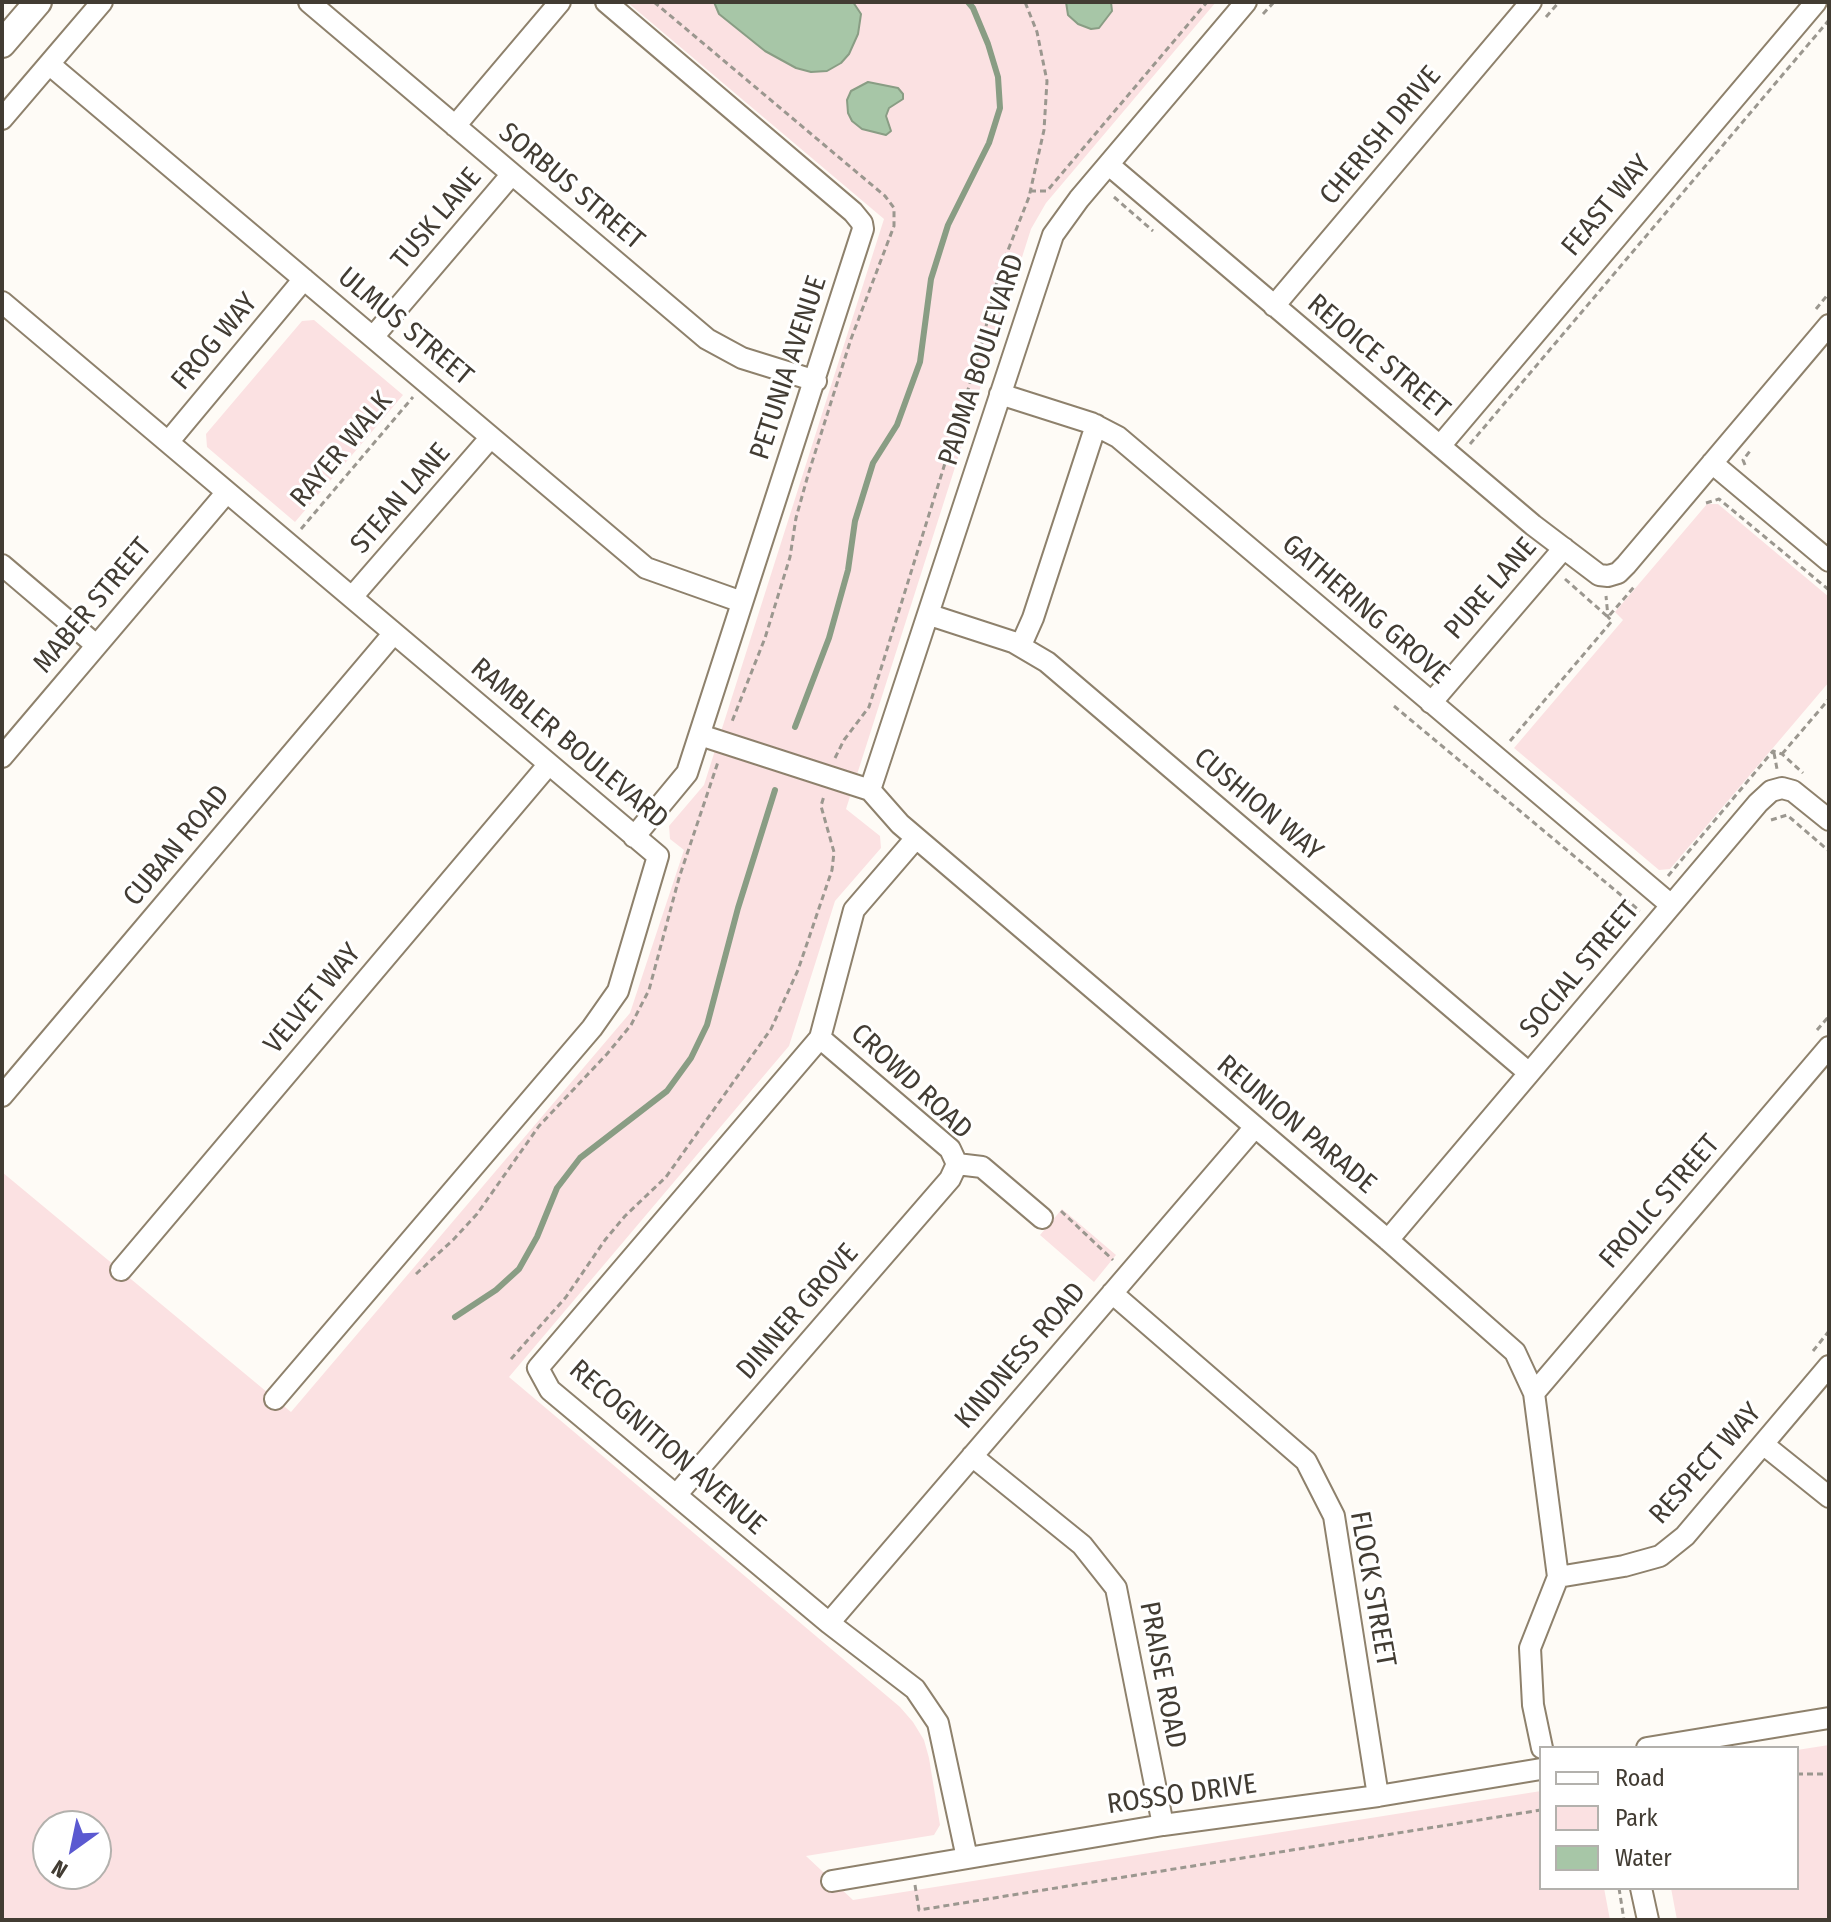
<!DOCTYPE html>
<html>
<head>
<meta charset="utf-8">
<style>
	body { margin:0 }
	#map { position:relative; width:1831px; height:1922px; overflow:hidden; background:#fefbf6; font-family:"Fira Sans Condensed",sans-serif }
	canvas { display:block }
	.frame { position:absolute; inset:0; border:4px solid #423c33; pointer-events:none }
	.legend { position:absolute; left:1539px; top:1746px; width:260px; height:144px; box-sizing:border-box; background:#fff; border:2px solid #b3b1ad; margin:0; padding:10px 14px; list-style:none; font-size:24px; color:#423c33 }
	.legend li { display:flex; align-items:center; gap:16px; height:40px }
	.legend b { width:40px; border:2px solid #b3b1ad }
	.north { position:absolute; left:32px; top:1810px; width:80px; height:80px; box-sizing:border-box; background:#fff; border:2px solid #b3b1ad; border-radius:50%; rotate:213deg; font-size:22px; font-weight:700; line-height:32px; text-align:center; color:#423c33 }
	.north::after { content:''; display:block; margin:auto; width:28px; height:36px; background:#5b59d1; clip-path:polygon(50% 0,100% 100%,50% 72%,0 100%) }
</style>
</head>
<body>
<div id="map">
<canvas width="1831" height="1922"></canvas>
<div class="frame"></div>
<ul class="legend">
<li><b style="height:10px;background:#fff"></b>Road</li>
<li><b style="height:22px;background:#fbe1e2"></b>Park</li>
<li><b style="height:22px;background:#a7c6a7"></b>Water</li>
</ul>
<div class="north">N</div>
</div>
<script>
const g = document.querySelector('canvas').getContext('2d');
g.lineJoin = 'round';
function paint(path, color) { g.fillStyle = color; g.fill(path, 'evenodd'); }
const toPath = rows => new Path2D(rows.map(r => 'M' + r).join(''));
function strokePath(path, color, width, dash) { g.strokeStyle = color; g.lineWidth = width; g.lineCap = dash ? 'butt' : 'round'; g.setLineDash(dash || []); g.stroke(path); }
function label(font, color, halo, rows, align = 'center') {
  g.font = font + ' "Fira Sans Condensed",sans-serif'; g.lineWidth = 6; g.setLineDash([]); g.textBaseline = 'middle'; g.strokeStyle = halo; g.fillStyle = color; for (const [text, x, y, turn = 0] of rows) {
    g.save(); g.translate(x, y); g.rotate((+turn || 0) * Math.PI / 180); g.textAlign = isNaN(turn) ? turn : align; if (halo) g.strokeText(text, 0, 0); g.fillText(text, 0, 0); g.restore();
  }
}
paint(toPath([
	[627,2,1216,2,1046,203,1031,229,846,809,880,836,881,848,835,901,789,1046,509,1377,900,1707,913,1722,924,1740,929,1758,940,1825,934,1835,806,1856,853,1900,1541,1791,1541,1888,1604,1888,1610,1920,2,1920,2,1172,291,1412,630,1013,684,850,670,839,669,826,704,785,884,219],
	[48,1826,96,1826,96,1874,48,1874],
	[314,320,403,395,295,522,207,447,206,434,302,321],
	[1707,504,1718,504,1829,597,1829,682,1670,869,1659,870,1514,748,1623,620,1615,612],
	[1062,1209,1116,1255,1094,1282,1040,1235],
	[1829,1745,1829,1920,1677,1920,1671,1888,1797,1888,1797,1750]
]), '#fbe1e2');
const water = toPath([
	[714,2,853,2,861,14,858,34,849,54,841,63,827,71,811,72,796,68,765,51,719,14,714,2],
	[1066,2,1111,2,1112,11,1099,28,1091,29,1078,24,1068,15,1066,2],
	[868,82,898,88,903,94,903,99,889,108,886,116,891,131,886,135,862,129,852,121,848,113,847,100,851,91,868,82]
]);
paint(water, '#a7c6a7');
strokePath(water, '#899d84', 2);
strokePath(toPath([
	[795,727,829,638,848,570,855,521,873,463,897,425,920,362,931,279,948,225,989,143,1000,108,998,77,988,44,973,8,968,2],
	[455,1317,496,1290,519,1269,537,1237,557,1188,580,1158,667,1091,691,1058,707,1025,738,908,775,790]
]), '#899d84', 6);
const minor = toPath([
	[309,2,707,339,742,358,816,381],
	[606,2,853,212,862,223,863,229,687,773,634,837],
	[49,64,646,568,742,602],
	[2,119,102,2],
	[455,126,560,2],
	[1109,165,1533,525,1599,575,1608,576,1618,573,1626,565,1829,325],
	[2,302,658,856,618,991,592,1028,275,1399],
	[1274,306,1531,2],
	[373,337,512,174],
	[1000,394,1091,423,1118,437,1671,905],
	[169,441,304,279],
	[1440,446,1816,2],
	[1712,463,1829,561],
	[2,565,96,645],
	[352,597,491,437],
	[930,615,1013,642,1047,662,1529,1073],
	[1021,645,1033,618,1096,425],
	[1431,703,1564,548],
	[700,735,870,790,900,824,1388,1240,1515,1352,1534,1393,1558,1577,1530,1648,1533,1705,1542,1748],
	[2,757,227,492],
	[870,790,1053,235,1079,199,1246,2],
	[916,838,854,910,820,1038,538,1368,550,1390,829,1623,915,1689,938,1723,967,1858],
	[820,1038,950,1149,957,1164],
	[2,1096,394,633],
	[957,1164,982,1167,1042,1218],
	[1388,1240,1758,803,1771,791,1782,788,1793,791,1829,820],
	[121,1270,549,764],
	[1112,1293,1306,1461,1334,1516,1378,1796],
	[1534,1393,1829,1047],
	[1763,1444,1829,1497],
	[972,1456,1082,1545,1116,1588,1163,1825],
	[677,1494,950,1179,957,1164],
	[1558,1577,1624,1566,1660,1556,1685,1536,1829,1366],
	[829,1623,1255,1127],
	[1647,1748,1829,1718],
	[832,1881,1163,1825,1378,1796,1541,1769],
	[1641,1888,1648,1920]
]);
const major = toPath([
	[2,44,38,2]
]);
strokePath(minor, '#8e816c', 24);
strokePath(major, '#8e816c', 30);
strokePath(toPath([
	[654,2,885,196,894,208,894,226,851,339,808,475,796,518,790,557,765,638,731,724],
	[1263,14,1274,2],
	[1546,17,1559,2],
	[1030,191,1047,191,1207,2],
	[1114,197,1153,231],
	[1816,309,1829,293],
	[1470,444,1829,20],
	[1745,465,1743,460,1750,451],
	[1706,503,1719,499,1829,590],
	[301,529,413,397],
	[1565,579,1608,617,1634,587],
	[1394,706,1640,911],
	[1510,741,1612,621,1608,617,1606,596],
	[1774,753,1777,769],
	[1782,754,1829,699],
	[835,758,844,740,869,707,980,351,999,273,1029,197,1044,130,1047,81,1037,32,1025,2],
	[1771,820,1787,815,1829,851],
	[1668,876,1773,751,1782,754,1803,773],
	[1817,1030,1829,1016],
	[1061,1211,1113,1260],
	[416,1274,453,1240,477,1214,539,1126,607,1054,631,1025,649,990,679,878,718,762],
	[1813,1351,1829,1331],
	[511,1359,566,1297,605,1240,625,1216,666,1177,771,1029,798,970,832,870,834,852,821,806,824,796],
	[1797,1774,1829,1774],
	[915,1885,919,1910,1541,1810],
	[1619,1888,1624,1920]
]), '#9b978f', 3, [6, 4]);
strokePath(minor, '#fff', 20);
strokePath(major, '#fff', 26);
label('28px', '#423c33', '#fff', [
	["CHERISH DRIVE",1381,136,-50],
	["SORBUS STREET",571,187,40],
	["FEAST WAY",1607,206,-50],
	["TUSK LANE",437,219,-50],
	["ULMUS STREET",405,327,40],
	["FROG WAY",215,342,-50],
	["REJOICE STREET",1378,357,40],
	["PADMA BOULEVARD",982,360,-72],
	["PETUNIA AVENUE",789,368,-72],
	["RAYER WALK",342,450,-50],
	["STEAN LANE",401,499,-49],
	["PURE LANE",1491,589,-49],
	["MABER STREET",93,606,-50],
	["GATHERING GROVE",1365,610,41],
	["RAMBLER BOULEVARD",569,744,40],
	["CUSHION WAY",1258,805,40],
	["CUBAN ROAD",177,846,-50],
	["SOCIAL STREET",1580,970,-50],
	["VELVET WAY",313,999,-50],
	["CROWD ROAD",911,1082,43],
	["REUNION PARADE",1296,1125,40],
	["FROLIC STREET",1660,1202,-49],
	["DINNER GROVE",798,1312,-49],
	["KINDNESS ROAD",1021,1356,-49],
	["RECOGNITION AVENUE",667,1448,41],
	["RESPECT WAY",1706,1464,-48],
	["FLOCK STREET",1372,1589,80],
	["PRAISE ROAD",1162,1675,79],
	["ROSSO DRIVE",1182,1795,-8]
]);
</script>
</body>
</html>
